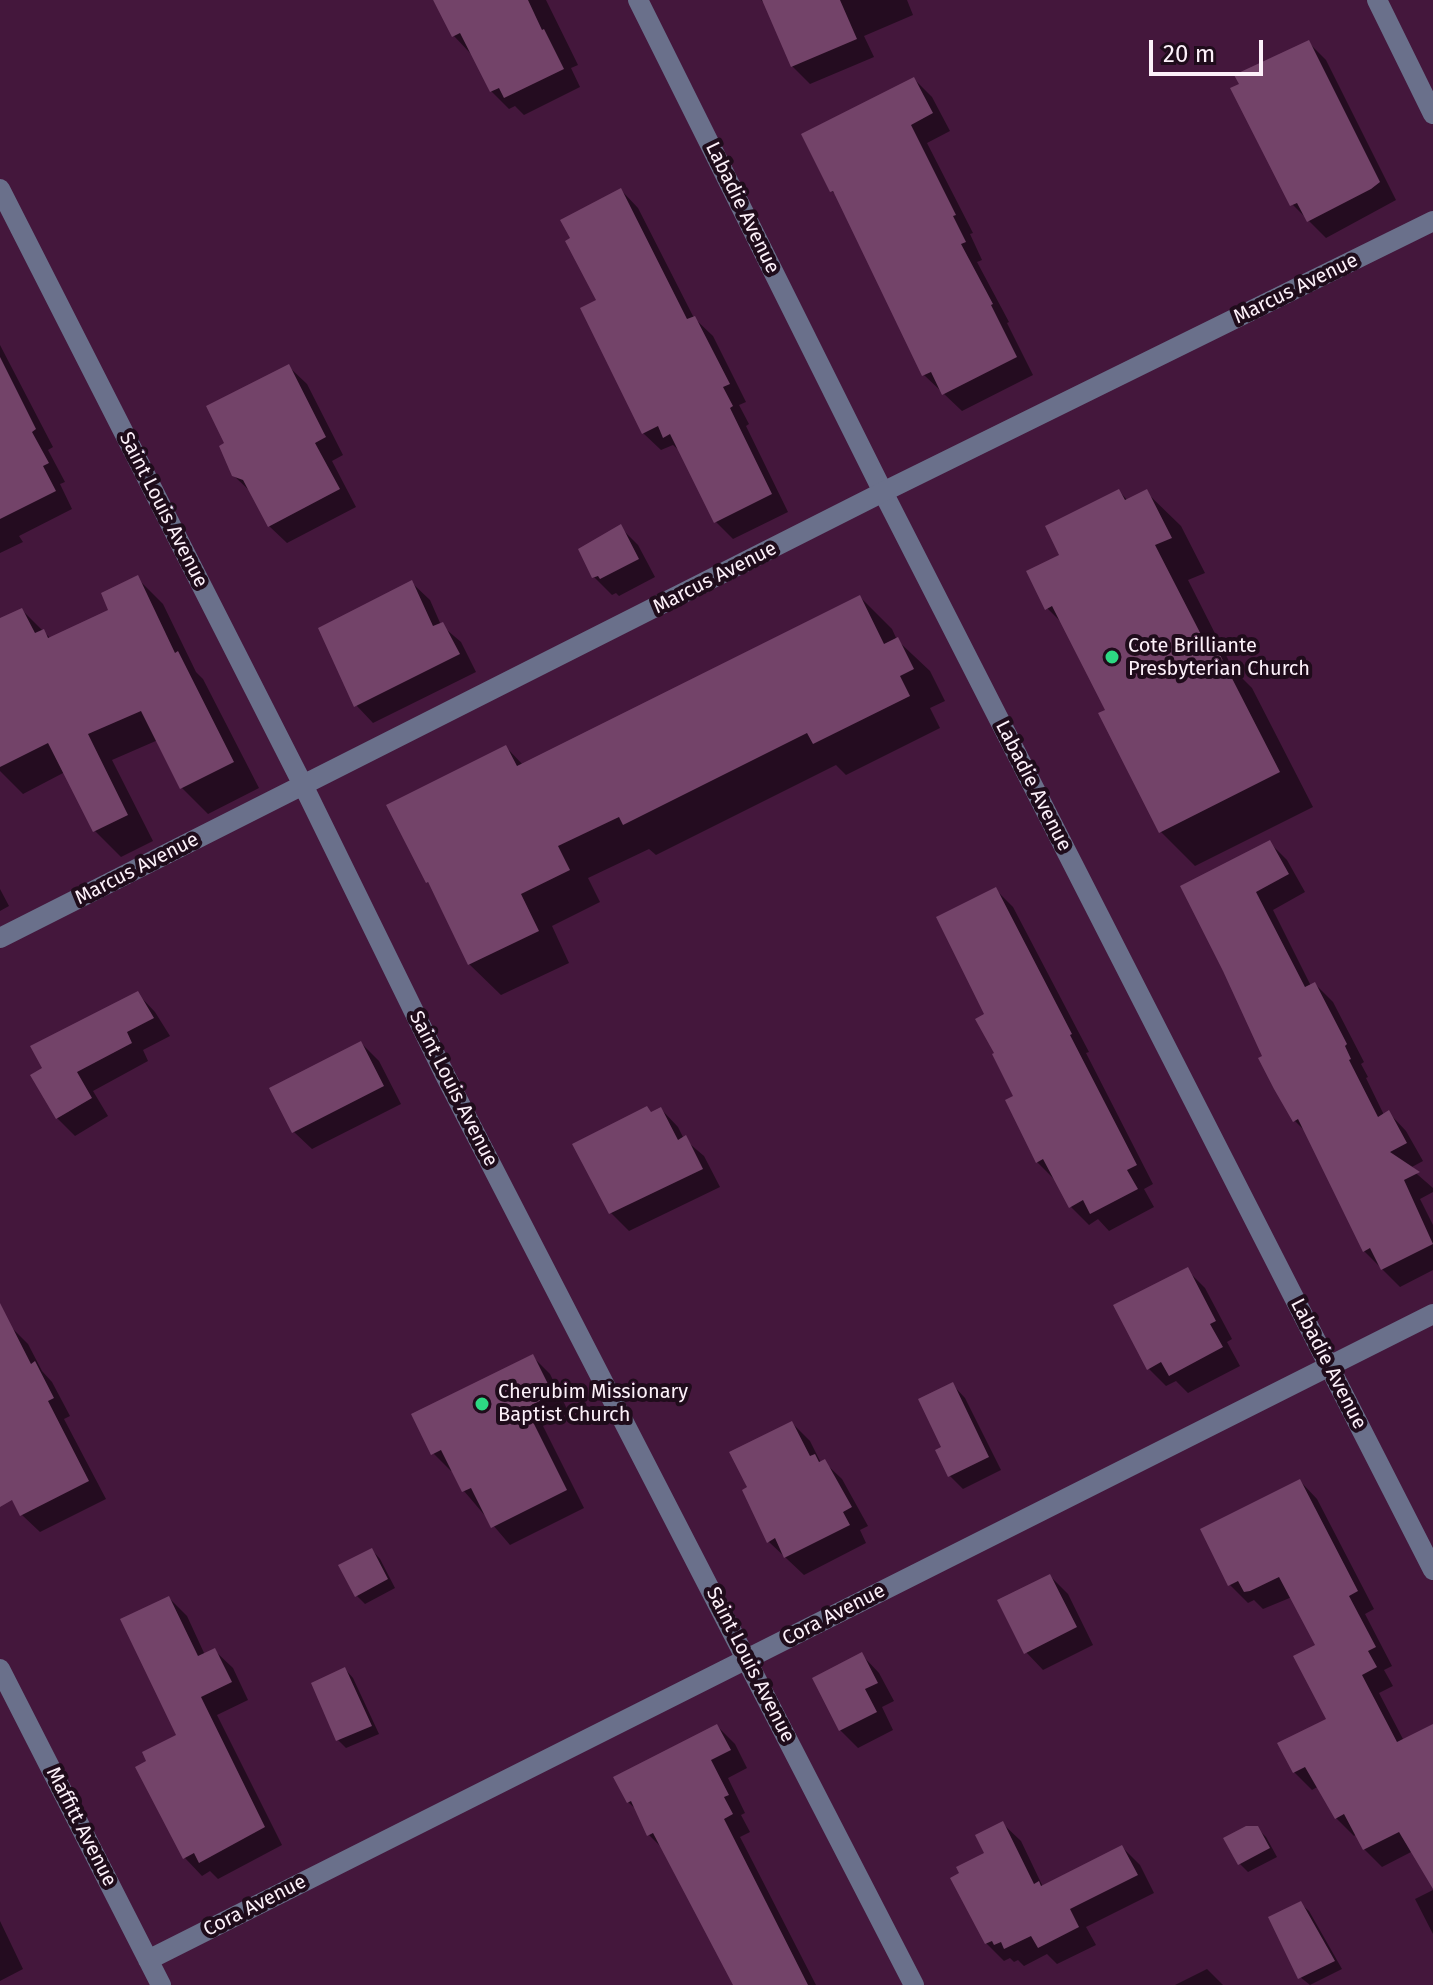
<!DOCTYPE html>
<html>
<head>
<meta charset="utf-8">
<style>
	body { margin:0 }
	#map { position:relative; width:1433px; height:1985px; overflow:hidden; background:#44173c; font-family:"Fira Sans",sans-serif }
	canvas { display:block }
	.scale { position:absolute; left:1149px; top:40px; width:114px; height:36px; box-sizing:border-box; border:4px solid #fcf0f9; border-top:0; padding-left:10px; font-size:24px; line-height:28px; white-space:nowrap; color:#fcf0f9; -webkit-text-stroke:6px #1f0c1b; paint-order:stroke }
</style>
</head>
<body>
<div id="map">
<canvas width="1433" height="1985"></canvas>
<div class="scale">20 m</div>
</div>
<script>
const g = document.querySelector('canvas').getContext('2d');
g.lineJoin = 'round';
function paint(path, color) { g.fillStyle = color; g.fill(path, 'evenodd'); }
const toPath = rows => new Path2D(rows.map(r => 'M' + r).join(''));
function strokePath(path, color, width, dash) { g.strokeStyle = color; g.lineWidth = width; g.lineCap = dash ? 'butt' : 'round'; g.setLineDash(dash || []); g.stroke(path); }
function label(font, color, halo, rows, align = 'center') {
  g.font = font + ' "Fira Sans",sans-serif'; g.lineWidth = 8; g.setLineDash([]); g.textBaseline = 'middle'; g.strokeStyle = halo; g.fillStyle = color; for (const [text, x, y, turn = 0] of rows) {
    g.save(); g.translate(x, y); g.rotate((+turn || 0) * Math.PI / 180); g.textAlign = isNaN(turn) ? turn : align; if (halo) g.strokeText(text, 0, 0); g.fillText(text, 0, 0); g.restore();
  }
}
paint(toPath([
	[433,0,546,0,578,65,571,68,580,87,524,115,515,106,509,109,491,91,471,54,454,36],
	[761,0,907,0,913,15,864,36,874,57,810,84,792,66,766,5],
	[1308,42,1326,60,1396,200,1326,238,1292,204],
	[914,79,932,97,950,131,927,143,973,233,970,234,982,260,977,262,1009,322,1007,323,1033,375,962,411,924,375,838,197,832,191],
	[621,190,638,208,694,318,713,336,746,402,739,405,749,424,746,426,788,512,733,539,715,521,682,453,673,445,661,450,643,433,599,300],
	[0,345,53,447,48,450,65,482,60,484,72,509,19,536,23,542,0,553],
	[289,367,307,384,343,455,332,461,356,507,287,543,269,526,252,493,233,475],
	[1119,491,1128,501,1146,492,1181,526,1205,573,1188,580,1233,669,1252,688,1313,807,1195,866,1160,831,1108,711,1065,626,1047,608,1061,555],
	[620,527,638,545,655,577,619,596,616,593,612,595,594,577],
	[137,578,163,604,196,672,203,679,259,788,208,814,182,788,158,740,112,760,153,841,121,857,95,831,65,772,23,794,0,771,0,621,22,610,51,639,111,611],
	[412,583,430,600,441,625,461,642,476,672,373,723,356,705],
	[860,597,892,629,897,640,930,671,945,701,930,708,940,728,846,775,836,765,656,855,649,849,588,878,600,902,552,926,569,963,501,995,469,964,428,882,506,747,523,765],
	[1269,842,1287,860,1305,892,1273,910,1311,986,1315,984,1333,1002,1364,1062,1361,1064,1368,1077,1366,1078,1384,1115,1389,1113,1406,1131,1423,1161,1410,1168,1433,1188,1433,1192,1420,1199,1433,1225,1433,1270,1400,1287,1364,1251,1307,1133,1294,1120,1225,970],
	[0,889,9,906,0,911],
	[995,889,1013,907,1089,1052,1086,1053,1153,1184,1144,1189,1154,1207,1109,1231,1098,1219,1089,1225,1071,1207,1055,1180,1037,1162,1016,1097,997,1054,987,1015],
	[138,994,155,1012,170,1036,143,1050,148,1061,93,1091,108,1116,75,1136,57,1118,45,1068],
	[361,1043,379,1061,401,1104,312,1149,294,1132],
	[661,1109,678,1127,684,1139,704,1156,720,1187,629,1231,611,1213,575,1145],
	[1187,1270,1205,1288,1232,1339,1227,1342,1240,1366,1188,1393,1176,1381,1166,1386,1148,1368],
	[10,1326,28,1344,42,1371,52,1382,70,1416,64,1419,106,1499,40,1532,22,1515,0,1465,0,1331],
	[532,1356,550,1374,569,1413,543,1426,584,1508,510,1545,464,1491,453,1470,451,1471,433,1453],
	[952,1384,965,1398,1001,1470,963,1489,949,1475,944,1448],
	[792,1423,810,1441,820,1461,824,1462,842,1479,868,1526,860,1530,866,1543,804,1575,769,1542,750,1488],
	[1300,1481,1317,1499,1374,1609,1365,1614,1392,1666,1384,1670,1393,1686,1379,1693,1404,1741,1433,1740,1433,1885,1413,1851,1382,1867,1364,1849,1357,1834,1354,1836,1336,1818,1319,1786,1312,1790,1294,1772,1328,1720,1317,1646,1292,1597,1263,1609,1254,1600,1248,1603,1230,1585,1203,1530],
	[372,1550,380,1559,395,1588,365,1604,357,1596],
	[1050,1576,1068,1594,1093,1645,1043,1670,1026,1652],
	[169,1598,187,1616,205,1655,215,1651,233,1668,248,1700,217,1715,282,1845,218,1879,210,1871,202,1876,185,1858],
	[862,1655,879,1673,894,1701,882,1707,893,1730,858,1748,840,1730],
	[345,1669,353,1678,379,1734,346,1748,338,1740],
	[717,1726,735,1744,747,1768,728,1778,745,1813,741,1815,750,1832,740,1837,816,1985,744,1985,665,1851,649,1835,638,1811,628,1802],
	[1003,1824,1021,1841,1043,1887,1122,1847,1140,1865,1154,1893,1086,1927,1096,1945,1057,1964,1047,1954,1024,1966,1018,1960,1014,1962,1010,1958,1004,1961,986,1943,987,1854],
	[1257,1828,1266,1837,1277,1857,1248,1872,1240,1864],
	[1433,1890,1433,1934,1415,1899],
	[1300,1903,1309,1911,1342,1969,1310,1985,1300,1977],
	[0,1921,23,1969,0,1981],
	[1207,1969,1223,1985,1175,1985]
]), '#0007');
paint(toPath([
	[433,0,528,0,542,30,544,29,564,69,504,98,499,88,490,92,460,33,452,37],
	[762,0,840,0,857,39,791,67],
	[1309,40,1380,182,1371,189,1307,222,1297,203,1290,206,1230,88,1239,84,1234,75],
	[914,77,933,113,911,125,956,215,953,216,966,242,961,244,993,304,991,305,1017,357,942,395,931,372,922,376,833,191,830,192,801,134],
	[621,188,687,319,695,316,730,384,723,387,733,406,730,408,772,494,714,523,670,434,663,438,658,426,642,434,580,308,596,300,565,241,570,238,560,220],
	[0,357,36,429,32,432,49,463,43,466,56,491,0,519],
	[289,364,326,437,315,443,340,489,268,527,243,480,232,476,219,446,224,443,206,406],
	[1119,489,1125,500,1147,489,1172,538,1155,545,1211,654,1218,651,1280,772,1159,833,1098,713,1105,710,1052,606,1045,610,1026,571,1059,555,1045,526],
	[621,524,639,559,600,579,598,576,592,578,578,549],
	[138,575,175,653,178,651,234,762,180,789,141,711,88,734,128,815,93,832,48,743,0,767,0,618,22,608,35,633,44,629,48,638,108,610,101,593],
	[412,580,433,626,443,622,460,654,354,707,318,628],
	[860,595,884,644,898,637,914,669,900,676,910,696,813,744,807,733,623,825,619,817,558,846,570,870,521,894,539,931,468,965,428,882,426,883,386,805,506,745,517,766],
	[1270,840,1289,874,1256,892,1305,987,1315,982,1347,1044,1345,1046,1351,1059,1349,1060,1378,1117,1389,1110,1407,1143,1390,1152,1420,1172,1404,1180,1433,1244,1381,1270,1370,1248,1363,1252,1298,1119,1293,1122,1274,1089,1258,1058,1262,1056,1223,971,1180,886],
	[996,887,1072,1034,1070,1035,1137,1165,1127,1170,1138,1189,1090,1214,1083,1200,1069,1208,1043,1159,1036,1163,1005,1100,1013,1096,992,1054,994,1053,975,1019,984,1014,936,917],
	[138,991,154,1018,127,1032,132,1043,77,1072,92,1098,56,1119,30,1075,42,1068,30,1046],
	[361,1041,384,1086,292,1133,269,1088],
	[647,1106,651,1112,661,1107,678,1140,686,1135,703,1169,609,1214,572,1144],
	[1188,1267,1216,1321,1210,1324,1223,1347,1169,1376,1161,1362,1147,1370,1113,1305],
	[0,1303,31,1364,35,1361,54,1398,48,1401,89,1481,20,1516,12,1500,0,1507],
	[533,1354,553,1394,526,1408,567,1490,491,1528,471,1488,462,1492,441,1450,431,1455,411,1414],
	[953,1382,989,1457,948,1477,935,1450,941,1447,918,1399],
	[792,1421,810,1456,815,1454,819,1462,825,1459,852,1507,843,1512,850,1525,784,1558,775,1538,767,1543,742,1490,747,1487,729,1452],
	[1300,1479,1358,1591,1349,1596,1376,1647,1368,1651,1377,1667,1362,1675,1397,1742,1433,1724,1433,1889,1399,1832,1363,1850,1344,1814,1335,1819,1305,1767,1293,1773,1277,1743,1326,1719,1293,1656,1315,1645,1279,1577,1250,1591,1244,1592,1238,1581,1228,1586,1200,1529],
	[372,1548,388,1579,355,1597,338,1565],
	[1050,1574,1077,1627,1024,1654,997,1600],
	[169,1596,198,1656,215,1648,232,1682,201,1697,265,1827,199,1863,194,1853,183,1859,135,1767,146,1761,142,1752,176,1735,120,1619],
	[862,1652,878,1683,865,1689,877,1712,839,1731,812,1678],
	[345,1667,372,1726,336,1741,311,1683],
	[717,1724,731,1750,711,1760,729,1795,724,1797,733,1814,724,1819,808,1985,733,1985,653,1833,647,1836,631,1801,627,1803,613,1777],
	[1003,1821,1034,1884,1039,1881,1041,1886,1122,1845,1138,1875,1070,1909,1079,1927,1038,1948,1031,1936,1004,1949,1001,1942,994,1945,992,1941,985,1944,950,1878,959,1873,956,1867,984,1853,975,1835],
	[1246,1826,1258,1826,1270,1848,1238,1865,1223,1838],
	[1301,1901,1335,1961,1298,1979,1268,1917]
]), '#734369');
strokePath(toPath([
	[638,0,883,492,1433,1570],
	[1377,0,1433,114],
	[0,1669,161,1985],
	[148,1960,1433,1314]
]), '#6a708b', 20);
strokePath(toPath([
	[0,189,304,787,446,1077,914,1985],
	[0,938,883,492,1433,221]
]), '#6a708b', 20);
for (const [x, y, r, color] of [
	[1112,657,8,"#2dd883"],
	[482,1404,8,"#2dd883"]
]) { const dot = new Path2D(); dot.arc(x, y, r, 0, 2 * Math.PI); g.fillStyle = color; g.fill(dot); strokePath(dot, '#1f0c1b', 3); }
label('20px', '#fcf0f9', '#1f0c1b', [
	["Labadie Avenue",742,208,64],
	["Marcus Avenue",1296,289,-26],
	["Saint Louis Avenue",163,510,63],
	["Marcus Avenue",715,578,-27],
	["Labadie Avenue",1033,786,63],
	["Marcus Avenue",137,869,-27],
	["Saint Louis Avenue",453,1089,63],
	["Labadie Avenue",1328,1364,63],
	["Cora Avenue",834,1615,-27],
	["Saint Louis Avenue",750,1665,63],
	["Maffitt Avenue",81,1827,63],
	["Cora Avenue",255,1906,-27]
]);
label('20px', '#fcf0f9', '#1f0c1b', [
	["Cote Brilliante",1128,646],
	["Presbyterian Church",1128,669],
	["Cherubim Missionary",498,1392],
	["Baptist Church",498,1415]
], 'left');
</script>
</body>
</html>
